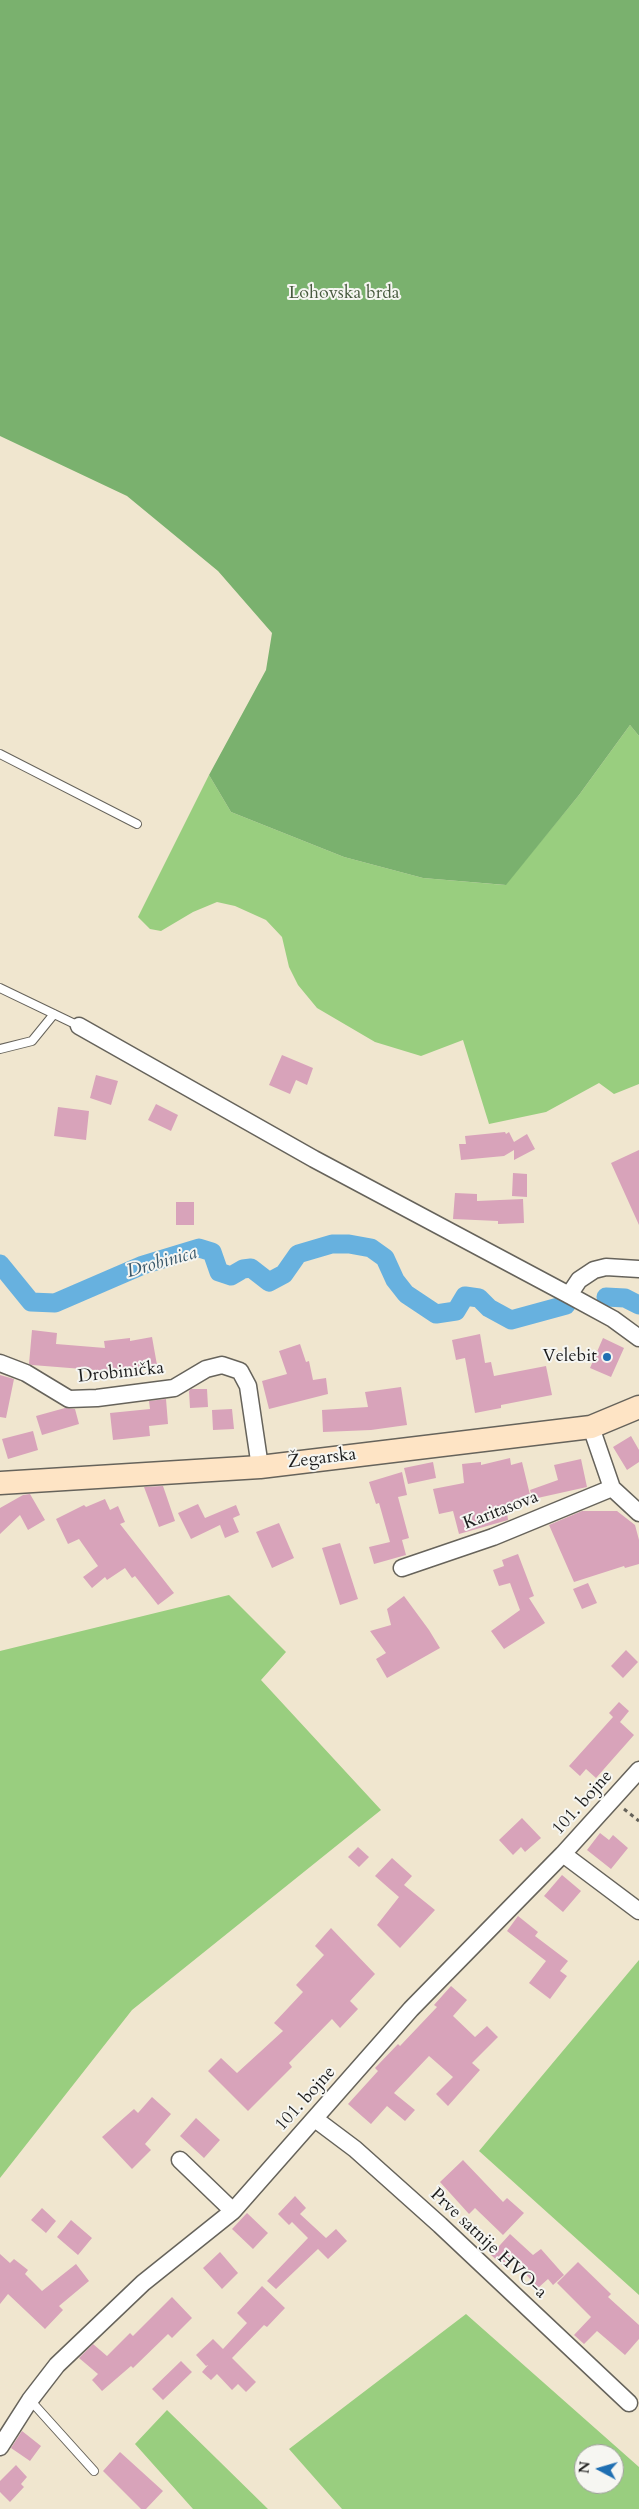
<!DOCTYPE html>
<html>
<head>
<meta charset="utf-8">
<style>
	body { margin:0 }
	#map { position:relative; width:639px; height:2509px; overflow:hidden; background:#f0e6cf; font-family:Cardo,serif }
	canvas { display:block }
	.north { position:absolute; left:574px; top:2444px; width:50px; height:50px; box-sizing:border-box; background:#f6f6f2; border:1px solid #9f9f9c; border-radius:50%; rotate:276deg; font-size:14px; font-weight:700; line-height:20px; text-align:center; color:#1c1c1c }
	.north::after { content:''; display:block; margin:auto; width:18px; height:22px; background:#1f6fb2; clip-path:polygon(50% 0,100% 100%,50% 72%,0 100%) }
</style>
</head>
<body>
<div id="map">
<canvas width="639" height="2509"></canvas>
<div class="north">N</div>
</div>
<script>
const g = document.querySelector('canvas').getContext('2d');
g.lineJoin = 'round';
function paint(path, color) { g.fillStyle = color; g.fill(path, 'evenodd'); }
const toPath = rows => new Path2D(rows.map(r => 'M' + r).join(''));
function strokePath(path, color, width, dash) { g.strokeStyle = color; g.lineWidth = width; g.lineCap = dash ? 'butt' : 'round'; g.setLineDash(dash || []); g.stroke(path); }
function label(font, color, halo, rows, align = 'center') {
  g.font = font + ' Cardo,serif'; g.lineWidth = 4; g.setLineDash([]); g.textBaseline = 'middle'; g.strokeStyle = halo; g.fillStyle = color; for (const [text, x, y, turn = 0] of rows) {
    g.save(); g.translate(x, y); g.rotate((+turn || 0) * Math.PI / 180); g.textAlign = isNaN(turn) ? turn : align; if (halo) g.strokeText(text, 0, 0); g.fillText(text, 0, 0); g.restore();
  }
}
paint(toPath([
	[630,725,639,736,639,1084,614,1094,599,1083,546,1112,489,1124,463,1040,421,1056,375,1042,317,1008,298,985,289,967,282,937,266,920,235,906,217,902,193,912,161,931,150,929,138,917,209,775,231,812,344,857,423,878,505,885,579,795],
	[229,1595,286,1652,261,1680,381,1810,132,2010,0,2178,0,1651],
	[639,1960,639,2295,479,2151],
	[466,2314,639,2467,639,2509,342,2509,289,2449],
	[584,2454,614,2454,614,2484,584,2484],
	[167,2410,268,2509,193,2509,135,2444]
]), '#99ce7f');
paint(toPath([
	[0,0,639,0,639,736,630,725,579,795,506,885,423,878,344,857,231,812,209,775,266,670,272,633,218,571,127,496,0,436]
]), '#7ab16e');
strokePath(toPath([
	[0,1264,31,1302,55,1303,143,1265,199,1248,212,1252,219,1272,231,1276,243,1269,251,1268,269,1282,284,1274,298,1254,332,1244,349,1244,371,1248,385,1258,395,1280,406,1294,436,1314,456,1311,465,1296,479,1298,489,1308,511,1320,566,1305],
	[606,1297,625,1298,639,1305]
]), '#67b1df', 19);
paint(toPath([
	[282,1055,313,1068,307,1085,296,1080,290,1094,269,1085],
	[96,1075,118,1081,111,1105,90,1098],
	[156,1104,178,1115,171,1131,148,1120],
	[58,1107,89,1111,86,1140,54,1136],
	[505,1132,506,1134,509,1132,514,1142,527,1134,535,1149,514,1160,514,1150,504,1156,461,1160,459,1144,466,1144,465,1136],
	[639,1150,639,1225,611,1163],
	[513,1173,527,1174,527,1197,512,1196],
	[455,1193,477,1194,477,1201,523,1199,524,1223,498,1224,498,1221,453,1219],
	[176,1202,194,1202,194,1225,176,1225],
	[32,1330,57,1333,56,1344,105,1348,104,1341,130,1338,130,1341,152,1337,157,1365,95,1374,95,1370,32,1365,29,1364],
	[480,1334,485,1363,491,1362,494,1376,546,1366,552,1395,501,1405,501,1408,475,1413,465,1358,456,1360,452,1340],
	[603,1338,624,1348,611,1377,590,1368],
	[300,1344,306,1362,309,1361,313,1380,326,1378,328,1394,269,1409,262,1381,287,1374,279,1351],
	[0,1375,14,1379,6,1418,0,1417],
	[401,1387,407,1425,371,1430,323,1432,322,1410,368,1407,365,1392],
	[191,1389,207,1389,208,1407,190,1408,189,1391],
	[166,1399,168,1424,149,1426,150,1436,113,1440,110,1413,150,1409,149,1401],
	[65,1408,75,1409,79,1424,42,1435,36,1416],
	[232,1409,234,1429,213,1430,212,1410],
	[33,1431,38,1450,8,1459,2,1439],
	[631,1436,639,1450,639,1462,627,1470,613,1447],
	[510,1458,511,1465,522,1462,531,1499,506,1505,508,1520,459,1534,453,1511,439,1514,433,1489,464,1483,462,1464,481,1462,481,1465],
	[581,1459,587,1487,533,1499,530,1490,558,1480,554,1465],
	[433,1462,436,1478,408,1484,404,1468],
	[402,1472,407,1495,398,1497,409,1538,402,1540,406,1555,374,1564,369,1547,390,1542,379,1503,376,1504,369,1482],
	[163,1486,175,1521,159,1527,144,1487],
	[30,1494,45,1520,28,1530,20,1515,0,1534,0,1508,23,1495],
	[105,1499,110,1510,118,1506,125,1522,120,1524,174,1593,158,1605,135,1576,132,1578,125,1568,107,1580,105,1577,92,1588,83,1577,98,1566,79,1539,68,1544,56,1519,84,1505,86,1507],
	[198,1504,205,1518,236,1505,240,1515,233,1518,239,1532,225,1538,220,1525,191,1539,178,1513],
	[582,1511,617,1511,635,1525,639,1540,639,1564,625,1568,624,1566,574,1582,549,1525],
	[279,1523,294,1558,272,1568,256,1532],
	[340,1543,358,1599,340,1605,322,1548],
	[518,1554,534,1596,529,1598,545,1623,504,1649,491,1631,520,1610,510,1583,499,1586,493,1570,504,1566,502,1560],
	[588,1583,597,1603,582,1609,573,1589],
	[404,1596,429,1630,440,1648,387,1678,376,1659,386,1653,370,1631,391,1625,387,1609],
	[626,1650,638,1662,623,1678,611,1666],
	[619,1702,629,1711,620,1722,634,1735,596,1778,586,1769,580,1776,569,1766,613,1717,609,1713],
	[522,1818,541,1838,525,1852,521,1847,513,1855,499,1840],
	[600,1833,609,1840,613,1835,628,1848,611,1869,587,1850],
	[358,1847,369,1857,359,1867,348,1857],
	[392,1858,412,1876,404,1885,435,1910,400,1948,377,1925,399,1897,375,1876],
	[562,1875,581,1891,563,1912,544,1896],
	[518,1916,538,1932,535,1936,568,1961,560,1971,567,1976,550,1999,529,1983,546,1961,507,1931],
	[331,1928,375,1974,350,2001,358,2009,340,2028,332,2019,289,2063,292,2067,248,2111,208,2071,221,2058,237,2073,283,2031,274,2023,303,1992,296,1985,324,1955,315,1946],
	[451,1986,467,2000,453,2016,475,2037,487,2026,498,2037,472,2063,480,2070,448,2106,436,2094,453,2077,429,2056,394,2093,415,2110,405,2121,387,2106,371,2124,348,2104,378,2071,375,2068,398,2044,400,2046,437,2007,434,2005],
	[152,2097,171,2114,145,2144,151,2150,132,2169,102,2137,134,2109,138,2113],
	[196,2118,220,2140,204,2158,180,2136],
	[463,2160,503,2202,507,2198,524,2213,503,2235,475,2208,469,2214,440,2182],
	[295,2196,306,2208,300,2214,326,2238,336,2229,347,2241,328,2259,318,2249,276,2289,267,2281,308,2238,292,2222,289,2225,278,2214],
	[42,2208,56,2221,46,2233,31,2220],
	[247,2213,268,2233,253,2249,232,2229],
	[71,2220,92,2238,78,2255,57,2237],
	[510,2234,533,2255,541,2249,564,2275,553,2285,548,2279,538,2288,510,2256,502,2265,491,2255],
	[220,2252,238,2273,222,2289,203,2268],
	[0,2254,10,2263,14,2259,28,2270,25,2274,42,2291,76,2264,89,2281,59,2306,63,2310,45,2329,8,2294,0,2304],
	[578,2262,611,2294,608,2297,639,2325,639,2339,625,2355,597,2331,584,2344,574,2335,591,2317,557,2283],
	[262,2286,285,2308,267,2327,264,2325,232,2358,256,2382,246,2392,238,2384,232,2390,217,2374,211,2380,202,2372,208,2365,206,2366,196,2355,213,2339,223,2349,247,2323,237,2313],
	[172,2297,192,2318,172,2338,168,2334,133,2368,131,2366,102,2391,92,2380,98,2374,79,2358,93,2344,107,2356,130,2333,133,2336],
	[181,2361,192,2372,163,2400,152,2389],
	[22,2431,41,2446,30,2461,11,2448],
	[120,2452,163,2491,146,2509,141,2509,103,2471],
	[16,2465,27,2477,21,2484,24,2487,10,2502,0,2492,0,2481]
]), '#d8a3ba');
const lane = toPath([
	[0,754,137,824],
	[0,988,79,1026],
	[0,1049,32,1041,54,1014],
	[30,2400,94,2471]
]);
const street = toPath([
	[79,1026,314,1159,569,1295,613,1319,639,1338],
	[569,1295,579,1280,594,1270,606,1267,639,1269],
	[0,1363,26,1373,69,1399,97,1398,174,1388,206,1369,222,1365,240,1371,248,1386,260,1467],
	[591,1427,612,1488,639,1513],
	[402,1568,493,1537,612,1488],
	[563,1854,639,1911],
	[315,2119,355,2149,440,2225,629,2403],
	[180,2160,233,2211],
	[0,2447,30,2400,57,2365,143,2283,233,2211,411,2009,563,1854,639,1770]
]);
const secondary = toPath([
	[0,1483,260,1467,591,1427,639,1407]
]);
strokePath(lane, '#66635b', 10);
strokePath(street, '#66635b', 19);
strokePath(secondary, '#66635b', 25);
strokePath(toPath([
	[624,1809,639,1821]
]), '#66635b', 3, [4, 4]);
strokePath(lane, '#fff', 8);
strokePath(street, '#fff', 16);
strokePath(secondary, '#fee4c5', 22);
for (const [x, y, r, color] of [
	[607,1357,5,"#1f6fb2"]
]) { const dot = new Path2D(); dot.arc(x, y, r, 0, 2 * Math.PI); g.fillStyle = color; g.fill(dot); strokePath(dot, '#f6f6f2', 2); }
label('18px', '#485a3f', '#f6f6f2', [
	["Lohovska brda",344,294]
]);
label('18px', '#1c1c1c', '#f6f6f2', [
	["Velebit",597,1357]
], 'right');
label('18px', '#1c1c1c', '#f6f6f2', [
	["Drobinička",121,1373,-6],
	["Žegarska",322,1459,-7],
	["Karitasova",501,1511,-21],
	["101. bojne",583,1803,-48],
	["101. bojne",306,2099,-48],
	["Prve satnije HVO-a",488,2244,43]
]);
label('italic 19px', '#3a586a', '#f6f6f2', [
	["Drobinica",162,1263,-16]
]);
</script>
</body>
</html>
